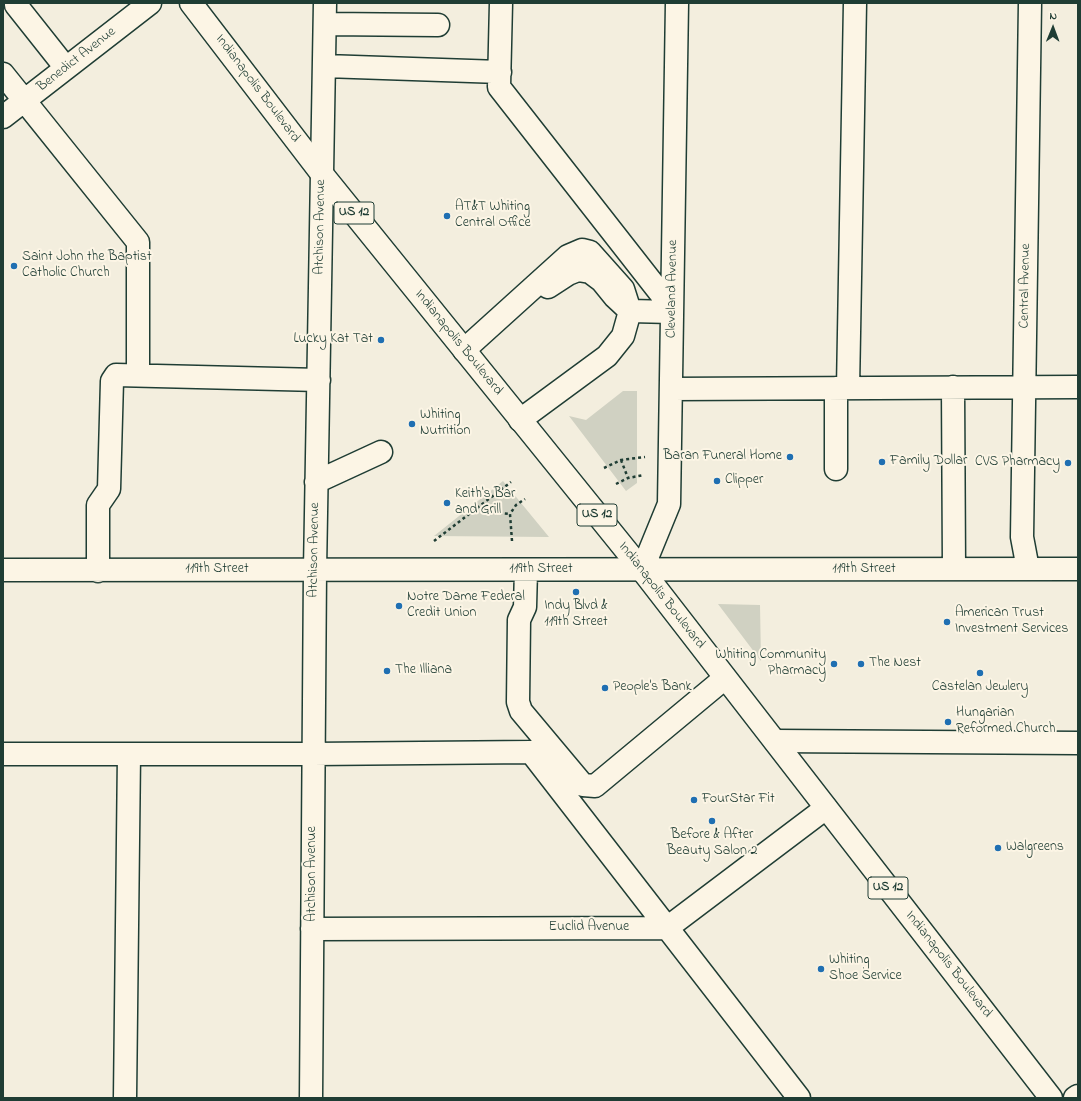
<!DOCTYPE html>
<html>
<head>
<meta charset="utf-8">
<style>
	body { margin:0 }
	#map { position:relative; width:1081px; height:1101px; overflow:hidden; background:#f3eede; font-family:"Indie Flower",sans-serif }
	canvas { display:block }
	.frame { position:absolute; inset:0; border:4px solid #1f3d34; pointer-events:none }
	.north { position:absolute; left:1033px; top:8px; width:40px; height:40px; -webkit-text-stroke:3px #fcf5e5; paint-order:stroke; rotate:1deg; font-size:11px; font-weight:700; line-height:16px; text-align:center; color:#1f3d34 }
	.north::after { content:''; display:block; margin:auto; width:14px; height:18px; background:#1f3d34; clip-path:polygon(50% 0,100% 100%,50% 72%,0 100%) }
</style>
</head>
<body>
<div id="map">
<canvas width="1081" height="1101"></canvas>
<div class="frame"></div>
<div class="north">N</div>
</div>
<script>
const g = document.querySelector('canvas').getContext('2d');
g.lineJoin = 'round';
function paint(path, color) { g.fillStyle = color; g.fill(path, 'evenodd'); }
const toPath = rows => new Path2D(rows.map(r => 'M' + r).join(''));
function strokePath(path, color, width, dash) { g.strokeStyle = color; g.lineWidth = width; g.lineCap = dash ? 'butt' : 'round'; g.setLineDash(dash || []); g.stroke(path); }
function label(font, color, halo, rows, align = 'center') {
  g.font = font + ' "Indie Flower",sans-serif'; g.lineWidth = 4; g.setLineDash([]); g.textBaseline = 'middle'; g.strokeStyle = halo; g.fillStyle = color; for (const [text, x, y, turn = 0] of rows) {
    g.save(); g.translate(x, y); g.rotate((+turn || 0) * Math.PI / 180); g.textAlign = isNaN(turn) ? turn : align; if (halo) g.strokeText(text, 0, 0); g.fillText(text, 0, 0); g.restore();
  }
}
paint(toPath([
	[623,391,637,391,637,483,626,491,569,416,586,420],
	[503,481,549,537,434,536],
	[718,604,760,605,761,661]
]), '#d0d1c2');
const minor = toPath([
	[501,3,499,87,672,308],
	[16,5,66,68],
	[325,24,438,25],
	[325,66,500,72],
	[3,74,138,242,138,375],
	[3,117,150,3],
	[548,287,568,274,578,270,590,272,602,281,615,297,630,311,672,312],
	[464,350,568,256,582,250,590,252,623,289,630,311,623,336,607,356,520,420],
	[953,387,954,569],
	[836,388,836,469],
	[848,388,855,3],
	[671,389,1078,387],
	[316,482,381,452],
	[1028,569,1022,537,1030,3],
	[3,570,1078,569],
	[526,570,525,607,519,620,518,702,521,711,583,785,595,786,725,678],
	[642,570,669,504,677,3],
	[98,571,98,505,109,489,112,381,116,375,319,380],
	[775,741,1078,743],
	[3,754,313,754,531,752,799,1098],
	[312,929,667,928,826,808],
	[125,1098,129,754],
	[311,1098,315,570,325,3],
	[1075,1098,1078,1096]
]);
const major = toPath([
	[191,3,322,174,642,570,1051,1098]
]);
strokePath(minor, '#1f3d34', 25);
strokePath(major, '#1f3d34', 25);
strokePath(toPath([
	[621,460,628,478],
	[604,468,621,460,645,457],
	[616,484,628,478,644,475],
	[475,510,510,514],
	[434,541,511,482],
	[512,541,510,514,516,505,525,499]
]), '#1f3d34', 2.5, [3, 3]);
strokePath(minor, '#fcf5e5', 22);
strokePath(major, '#fcf5e5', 22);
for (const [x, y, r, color] of [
	[447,216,4,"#1f6fb2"],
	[14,266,4,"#1f6fb2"],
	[381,340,4,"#1f6fb2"],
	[412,424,4,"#1f6fb2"],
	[790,457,4,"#1f6fb2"],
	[882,462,4,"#1f6fb2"],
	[1068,463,4,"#1f6fb2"],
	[717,481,4,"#1f6fb2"],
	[447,503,4,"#1f6fb2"],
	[576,592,4,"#1f6fb2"],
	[399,606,4,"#1f6fb2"],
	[947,622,4,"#1f6fb2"],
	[834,664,4,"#1f6fb2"],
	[861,664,4,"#1f6fb2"],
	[387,671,4,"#1f6fb2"],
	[980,673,4,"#1f6fb2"],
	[605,688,4,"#1f6fb2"],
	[948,722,4,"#1f6fb2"],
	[694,800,4,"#1f6fb2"],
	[712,821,4,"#1f6fb2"],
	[998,848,4,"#1f6fb2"],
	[821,969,4,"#1f6fb2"]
]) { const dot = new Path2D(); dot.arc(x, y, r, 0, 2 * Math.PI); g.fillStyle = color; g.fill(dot); strokePath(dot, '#fcf5e5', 1.5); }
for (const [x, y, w] of [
	[354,213,40],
	[597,515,40],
	[888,888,40]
]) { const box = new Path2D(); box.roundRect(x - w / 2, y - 11, w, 22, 3); g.fillStyle = '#fcf5e5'; g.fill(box); strokePath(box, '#1f3d34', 1); }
label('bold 13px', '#1f3d34', null, [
	["US 12",354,213],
	["US 12",597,515],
	["US 12",888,888]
]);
label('14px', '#1f3d34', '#fcf5e5', [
	["Benedict Avenue",77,60,-38],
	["Indianapolis Boulevard",257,89,53],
	["Atchison Avenue",321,227,-89],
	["Central Avenue",1026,286,-89],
	["Cleveland Avenue",673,289,-89],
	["Indianapolis Boulevard",458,343,51],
	["Atchison Avenue",315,550,-89],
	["119th Street",217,570],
	["119th Street",541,570],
	["119th Street",864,570],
	["Indianapolis Boulevard",661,596,52],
	["Atchison Avenue",313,874,-90],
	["Euclid Avenue",589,928],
	["Indianapolis Boulevard",948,965,52]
]);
label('14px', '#1f3d34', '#fcf5e5', [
	["AT&T Whiting",455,208],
	["Central Office",455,224],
	["Saint John the Baptist",22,258],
	["Catholic Church",22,274],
	["Lucky Kat Tat",373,340,"right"],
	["Whiting",420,416],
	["Nutrition",420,432],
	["Baran Funeral Home",782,457,"right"],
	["Family Dollar",890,462],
	["CVS Pharmacy",1060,463,"right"],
	["Clipper",725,481],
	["Keith's Bar",455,495],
	["and Grill",455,511],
	["Notre Dame Federal",407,598],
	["Credit Union",407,614],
	["Indy Blvd &",576,607,"center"],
	["119th Street",576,623,"center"],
	["American Trust",955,614],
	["Investment Services",955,630],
	["Whiting Community",826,656,"right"],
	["Pharmacy",826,672,"right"],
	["The Nest",869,664],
	["The Illiana",395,671],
	["People's Bank",613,688],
	["Castelan Jewlery",980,688,"center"],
	["Hungarian",956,714],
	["Reformed Church",956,730],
	["FourStar Fit",702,800],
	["Before & After",712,836,"center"],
	["Beauty Salon 2",712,852,"center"],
	["Walgreens",1006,848],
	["Whiting",829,961],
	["Shoe Service",829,977]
], 'left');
</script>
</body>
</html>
